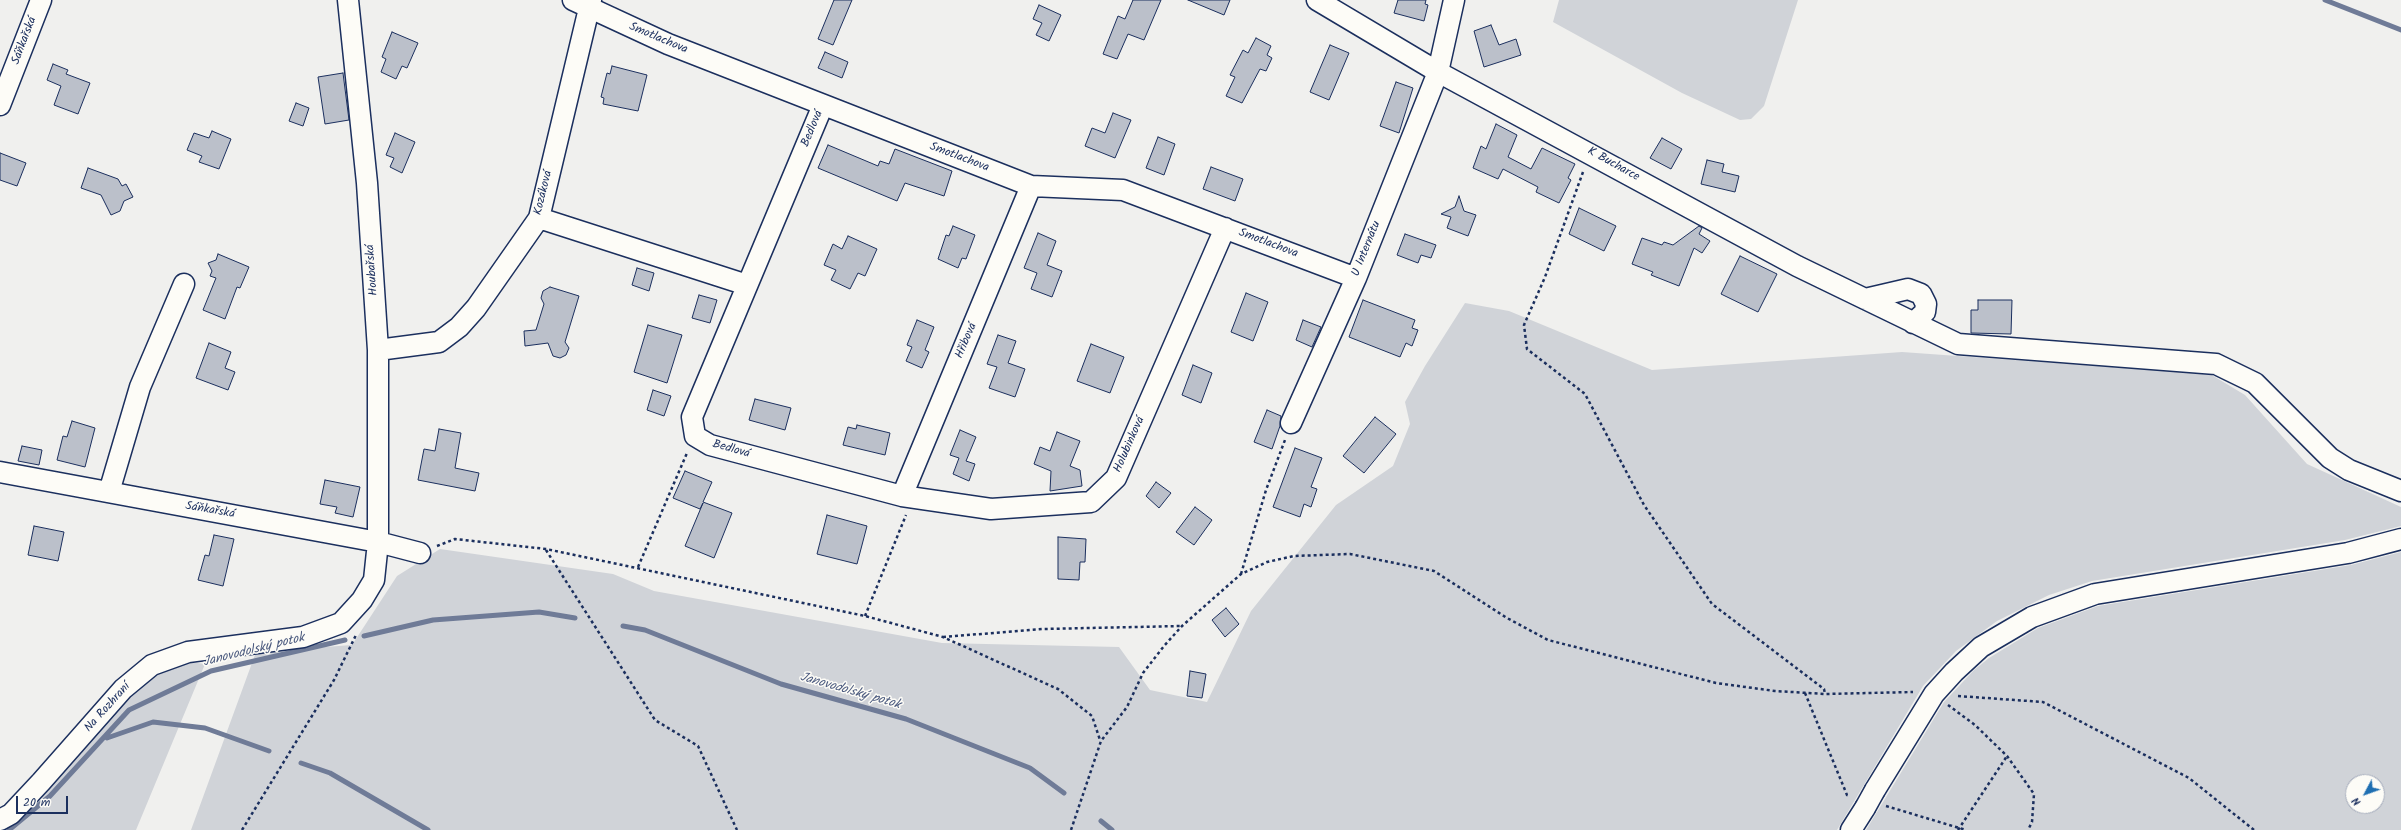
<!DOCTYPE html>
<html>
<head>
<meta charset="utf-8">
<style>
	body { margin:0 }
	#map { position:relative; width:2401px; height:830px; overflow:hidden; background:#f0f0ee; font-family:Kalam,sans-serif }
	canvas { display:block }
	.north { position:absolute; left:2345px; top:774px; width:40px; height:40px; box-sizing:border-box; background:#fdfcf7; border:1px solid #a3aaba; border-radius:50%; rotate:229deg; font-size:11px; font-weight:700; line-height:16px; text-align:center; color:#1b2f5e }
	.north::after { content:''; display:block; margin:auto; width:14px; height:18px; background:#1f6fb2; clip-path:polygon(50% 0,100% 100%,50% 72%,0 100%) }
	.scale { position:absolute; left:16px; top:796px; width:52px; height:18px; box-sizing:border-box; border:2px solid #1b2f5e; border-top:0; padding-left:5px; font-size:12px; line-height:14px; white-space:nowrap; color:#1b2f5e; -webkit-text-stroke:3px #fdfcf7; paint-order:stroke }
</style>
</head>
<body>
<div id="map">
<canvas width="2401" height="830"></canvas>
<div class="north">N</div>
<div class="scale">20 m</div>
</div>
<script>
const g = document.querySelector('canvas').getContext('2d');
g.lineJoin = 'round';
function paint(path, color) { g.fillStyle = color; g.fill(path, 'evenodd'); }
const toPath = rows => new Path2D(rows.map(r => 'M' + r).join(''));
function strokePath(path, color, width, dash) { g.strokeStyle = color; g.lineWidth = width; g.lineCap = dash ? 'butt' : 'round'; g.setLineDash(dash || []); g.stroke(path); }
function label(font, color, halo, rows, align = 'center') {
  g.font = font + ' Kalam,sans-serif'; g.lineWidth = 3; g.setLineDash([]); g.textBaseline = 'middle'; g.strokeStyle = halo; g.fillStyle = color; for (const [text, x, y, turn = 0] of rows) {
    g.save(); g.translate(x, y); g.rotate((+turn || 0) * Math.PI / 180); g.textAlign = isNaN(turn) ? turn : align; if (halo) g.strokeText(text, 0, 0); g.fillText(text, 0, 0); g.restore();
  }
}
paint(toPath([
	[1559,0,1798,0,1764,106,1751,119,1740,120,1682,93,1553,22],
	[1465,303,1509,311,1652,370,1902,352,2210,374,2245,395,2307,464,2401,507,2401,526,2345,540,2092,581,2049,595,1997,621,1956,651,1923,686,1837,830,191,830,256,652,352,645,397,576,440,549,613,574,654,591,942,643,1119,647,1150,690,1207,702,1251,611,1336,505,1393,466,1410,424,1405,402,1425,366],
	[2401,552,2401,830,1866,830,1944,702,1974,670,1989,658,2038,628,2098,606,2351,565],
	[2353,782,2377,782,2377,806,2353,806],
	[183,661,205,664,136,830,13,830,16,820,105,716,147,679]
]), '#d0d3d8');
strokePath(toPath([
	[2325,0,2401,30],
	[623,626,645,630,781,684,906,719,1030,768,1064,793],
	[364,636,433,620,539,612,575,618],
	[107,738,153,722,205,728,269,751],
	[301,763,330,773,428,830],
	[1101,821,1112,830],
	[9,830,50,796,129,710,211,671,345,640]
]), '#6f7b97', 5);
const building = toPath([
	[834,0,852,0,833,45,818,39,834,0],
	[1133,0,1161,0,1144,40,1128,34,1117,59,1103,54,1118,16,1125,19,1133,0],
	[1188,0,1230,0,1224,15,1188,0],
	[1398,0,1426,0,1425,4,1428,5,1424,21,1394,13,1398,0],
	[1039,5,1061,15,1049,41,1036,35,1042,23,1033,19,1039,5],
	[1491,25,1499,45,1516,39,1521,55,1484,67,1474,31,1491,25],
	[392,32,418,43,407,68,402,66,396,79,381,72,386,59,382,57,392,32],
	[1256,38,1271,46,1267,55,1272,58,1266,71,1260,69,1242,103,1226,96,1235,77,1230,75,1243,50,1248,53,1256,38],
	[1330,45,1349,53,1329,100,1310,92,1330,45],
	[825,52,848,62,842,78,818,68,825,52],
	[53,64,68,70,66,74,90,83,78,114,54,105,61,86,47,80,53,64],
	[612,66,647,75,638,111,603,104,604,98,601,97,607,73,610,74,612,66],
	[343,73,349,120,325,124,318,77,343,73],
	[1396,82,1413,88,1399,133,1380,126,1396,82],
	[296,103,309,108,303,126,289,121,296,103],
	[1113,113,1131,120,1115,158,1085,146,1092,128,1105,133,1113,113],
	[1496,124,1517,135,1508,157,1531,169,1542,148,1575,164,1568,178,1571,180,1559,203,1536,192,1538,187,1503,169,1498,179,1473,168,1481,146,1486,149,1496,124],
	[212,131,231,139,219,169,199,162,202,156,187,150,194,133,209,138,212,131],
	[395,133,415,142,402,173,390,167,394,158,386,155,395,133],
	[1158,137,1175,144,1164,175,1146,168,1158,137],
	[1662,138,1682,149,1671,169,1650,158,1662,138],
	[828,145,878,166,880,161,889,164,895,149,952,171,944,196,905,183,897,201,818,168,828,145],
	[0,153,26,163,17,186,0,180,0,153],
	[1707,160,1724,164,1722,172,1739,176,1735,192,1701,184,1707,160],
	[1211,167,1243,179,1235,201,1203,189,1211,167],
	[88,168,118,179,122,186,126,184,133,197,124,201,120,211,111,215,101,195,81,188,88,168],
	[1459,196,1464,211,1476,215,1468,236,1447,228,1451,217,1441,214,1455,207,1459,196],
	[1579,208,1616,226,1604,251,1569,234,1579,208],
	[953,226,975,235,966,259,962,258,958,268,938,259,946,235,949,236,953,226],
	[1699,226,1702,228,1699,234,1710,241,1702,253,1694,248,1679,286,1651,275,1653,272,1632,264,1642,238,1662,245,1664,242,1673,245,1699,226],
	[1038,233,1056,241,1047,265,1062,271,1052,297,1031,289,1037,273,1024,268,1038,233],
	[1405,234,1436,245,1431,258,1421,255,1418,263,1397,255,1405,234],
	[848,236,877,249,865,276,858,273,850,289,831,280,836,270,824,265,833,244,842,249,848,236],
	[218,254,249,267,240,288,237,287,225,319,203,310,216,278,210,276,212,271,208,263,216,260,218,254],
	[1740,256,1777,274,1758,312,1721,294,1740,256],
	[637,268,654,273,649,291,632,285,637,268],
	[550,287,579,296,565,342,569,348,566,355,560,358,553,356,548,343,525,346,524,331,536,330,544,304,541,298,543,291,550,287],
	[1246,293,1268,302,1253,341,1231,332,1246,293],
	[699,295,717,300,710,323,692,318,699,295],
	[1363,300,1415,320,1412,328,1418,330,1412,346,1406,343,1400,357,1349,337,1363,300],
	[1978,300,2012,300,2011,334,1971,333,1971,310,1978,310,1978,300],
	[917,320,934,327,925,350,929,352,922,368,906,361,912,347,907,345,917,320],
	[1303,320,1321,327,1312,347,1296,340,1303,320],
	[648,325,682,335,667,383,634,372,648,325],
	[998,335,1016,341,1008,363,1025,369,1015,397,989,388,997,367,987,364,998,335],
	[209,343,231,352,225,368,235,372,228,390,196,378,209,343],
	[1091,344,1124,357,1110,393,1077,381,1091,344],
	[1193,365,1212,373,1201,403,1182,395,1193,365],
	[653,390,671,396,664,416,647,410,653,390],
	[755,399,791,408,785,430,749,420,755,399],
	[1267,410,1281,416,1280,426,1272,449,1254,442,1267,410],
	[1375,417,1396,434,1364,473,1343,456,1375,417],
	[72,421,95,428,85,467,57,460,63,436,67,437,72,421],
	[857,425,890,433,885,455,843,445,848,427,856,429,857,425],
	[439,429,461,433,455,468,479,473,475,491,418,480,424,449,435,451,439,429],
	[960,430,976,437,966,461,975,464,969,481,953,474,959,458,950,455,960,430],
	[1057,432,1080,441,1070,466,1080,470,1082,486,1050,491,1051,471,1034,464,1040,447,1050,451,1057,432],
	[22,446,42,450,39,465,18,461,22,446],
	[1295,448,1322,458,1311,487,1317,489,1311,507,1304,504,1300,517,1273,507,1295,448],
	[685,471,712,482,703,502,732,513,714,558,685,546,703,503,700,509,673,498,685,471],
	[325,480,360,487,353,517,335,513,337,507,320,504,325,480],
	[1156,482,1171,493,1159,508,1146,496,1156,482],
	[1195,507,1212,520,1194,545,1176,532,1195,507],
	[827,515,867,526,857,564,817,554,827,515],
	[34,526,64,532,58,561,28,555,34,526],
	[214,535,234,539,223,586,198,580,205,555,209,556,214,535],
	[1058,537,1086,539,1085,562,1080,562,1079,580,1058,579,1058,537],
	[1226,608,1239,624,1225,637,1212,620,1226,608],
	[1190,671,1206,674,1202,698,1187,696,1190,671]
]);
paint(building, '#bbc0ca');
strokePath(building, '#1b2f5e', 1);
const minor = toPath([
	[573,0,668,44,1031,186,1123,190,1356,278],
	[1317,0,1438,72,1797,266,1958,344,2216,364,2255,383,2330,458,2349,470,2401,491],
	[0,105,41,0],
	[823,105,692,417,695,436,710,445,902,496,991,509,1091,502,1116,478,1225,228],
	[539,218,747,285],
	[1865,299,1908,289,1921,294,1926,304,1925,312,1913,323],
	[378,350,439,342,459,327,476,308,539,218,591,0],
	[1291,423,1356,278,1438,72,1454,0],
	[0,472,378,542,420,553],
	[109,492,140,387,184,284],
	[902,496,1031,186],
	[1875,790,1934,694,1954,672,1981,647,2032,617,2095,594,2348,553,2401,539],
	[0,820,11,814,41,782,123,689,152,665,188,652,303,637,341,623,362,600,374,580,378,542,378,350,367,183,348,0],
	[1851,830,1865,808]
]);
strokePath(minor, '#1b2f5e', 23);
strokePath(toPath([
	[1583,172,1545,277,1524,325,1527,349,1585,394,1644,505,1712,604,1824,689,1825,694],
	[437,546,455,539,546,549,865,616,943,637,1058,689,1092,716,1100,740],
	[546,550,655,720,698,746,737,830],
	[638,567,687,453],
	[1241,574,1266,490,1285,440],
	[865,616,906,515],
	[943,637,1043,629,1182,626],
	[1805,693,1847,795,1850,796],
	[1958,696,2043,702,2189,778,2254,830],
	[1948,705,1975,725,2007,756,2034,794,2032,822,2028,830],
	[1886,806,1966,830],
	[242,830,334,680,356,635],
	[1071,830,1101,741,1127,707,1143,673,1164,646,1182,626,1241,574,1267,562,1294,556,1350,554,1434,571,1507,618,1548,640,1716,683,1775,691,1825,694,1913,692],
	[1958,830,2007,756]
]), '#1b2f5e', 2.5, [3, 3]);
strokePath(minor, '#fdfcf7', 20);
const minorBridge = toPath([
	[1865,808,1875,790]
]);
strokePath(minorBridge, '#1b2f5e', 23, []);
strokePath(minorBridge, '#fdfcf7', 20);
label('12px', '#1b2f5e', '#fdfcf7', [
	["Smotlachova",658,39,23],
	["Sáňkařská",25,41,-69],
	["Bedlová",813,129,-67],
	["Smotlachova",959,158,21],
	["K Bucharce",1613,165,29],
	["Kozáková",544,193,-76],
	["Smotlachova",1268,244,21],
	["U Internátu",1367,249,-68],
	["Houbařská",373,270,-94],
	["Hřibová",967,341,-67],
	["Holubinková",1130,445,-66],
	["Bedlová",731,450,16],
	["Sáňkařská",210,511,10],
	["Na Rozhraní",108,708,-48]
]);
label('italic 13px', '#4c5b7f', '#fdfcf7', [
	["Janovodolský potok",254,651,-14],
	["Janovodolský potok",850,692,16]
]);
</script>
</body>
</html>
